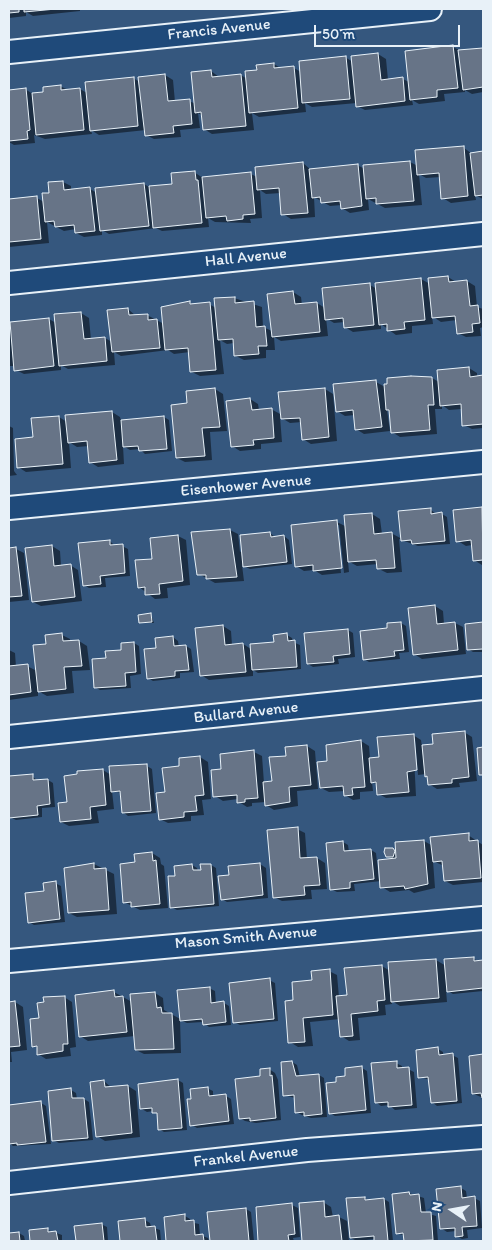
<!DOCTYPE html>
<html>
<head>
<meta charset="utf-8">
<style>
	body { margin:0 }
	#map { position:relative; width:492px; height:1250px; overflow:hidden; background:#35577e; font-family:Itim,sans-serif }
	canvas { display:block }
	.frame { position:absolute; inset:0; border:10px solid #e8f1f8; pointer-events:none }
	.north { position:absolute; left:427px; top:1185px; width:50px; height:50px; -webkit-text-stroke:4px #1f4a7a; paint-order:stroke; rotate:282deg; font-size:14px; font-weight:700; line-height:20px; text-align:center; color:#e8f1f8 }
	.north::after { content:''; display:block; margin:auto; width:18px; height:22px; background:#e8f1f8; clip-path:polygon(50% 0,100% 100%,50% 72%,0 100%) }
	.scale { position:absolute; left:314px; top:25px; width:146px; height:22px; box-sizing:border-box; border:2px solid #e8f1f8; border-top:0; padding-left:6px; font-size:15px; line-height:18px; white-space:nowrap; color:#e8f1f8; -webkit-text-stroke:4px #1f4a7a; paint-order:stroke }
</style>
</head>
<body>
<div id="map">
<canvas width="492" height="1250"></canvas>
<div class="frame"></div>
<div class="north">N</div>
<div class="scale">50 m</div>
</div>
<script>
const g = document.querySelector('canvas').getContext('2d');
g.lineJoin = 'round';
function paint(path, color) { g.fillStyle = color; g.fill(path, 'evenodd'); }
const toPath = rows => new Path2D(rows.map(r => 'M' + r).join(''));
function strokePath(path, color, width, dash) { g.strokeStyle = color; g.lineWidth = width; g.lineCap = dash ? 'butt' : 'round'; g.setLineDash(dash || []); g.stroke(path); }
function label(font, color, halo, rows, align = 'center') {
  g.font = font + ' Itim,sans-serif'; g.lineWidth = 4; g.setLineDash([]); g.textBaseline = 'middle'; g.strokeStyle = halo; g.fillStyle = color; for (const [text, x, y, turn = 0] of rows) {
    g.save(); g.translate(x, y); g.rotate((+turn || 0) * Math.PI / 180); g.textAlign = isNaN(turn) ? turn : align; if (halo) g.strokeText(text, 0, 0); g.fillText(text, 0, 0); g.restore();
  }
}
paint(toPath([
	[9,9,80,9,80,11,33,16,26,12,26,16,9,18],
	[453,47,461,51,483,49,483,92,472,94,465,90,465,92,444,94,445,101,419,104,412,100,413,105,365,110,357,106,357,103,312,107,305,103,306,112,259,117,252,113,254,130,212,134,204,129,203,116,198,113,200,128,180,130,181,137,154,139,146,135,146,130,99,135,91,130,92,134,45,139,34,135,35,143,14,145,9,142,9,134,11,133,9,131,9,91,25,89,33,94,45,93,60,86,68,90,80,89,87,93,133,78,140,82,165,75,173,80,175,102,189,101,196,104,211,71,219,77,241,75,247,79,258,71,274,64,282,69,294,68,301,72,345,57,353,62,378,54,386,59,388,80,403,79,409,82],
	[463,147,472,154,483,153,483,199,475,195,476,200,451,203,443,198,441,177,426,178,419,174,422,205,385,208,368,199,369,210,350,213,342,208,342,205,330,206,314,197,315,217,291,219,283,214,281,193,266,194,260,190,262,218,250,219,251,223,215,222,208,218,209,227,162,231,156,228,109,234,102,230,102,235,84,237,76,233,76,229,64,231,47,222,49,243,9,247,9,201,37,198,44,202,63,182,71,186,71,191,90,189,97,193,144,184,149,187,173,185,194,172,203,178,251,174,257,177,303,163,311,170,357,165,365,169,364,166,410,162,418,166],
	[448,277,456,282,467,281,475,286,477,307,483,309,483,327,480,328,481,336,466,337,458,333,457,320,441,322,432,316,433,324,412,326,412,333,396,335,381,324,381,329,353,332,345,327,345,322,334,323,326,318,328,336,281,341,274,337,275,350,266,350,266,358,244,360,236,356,234,343,227,344,220,340,224,374,200,376,192,372,190,352,174,354,168,350,121,356,114,352,115,365,68,369,61,365,61,370,24,374,16,370,15,366,9,366,9,324,49,319,56,323,81,313,89,318,91,340,105,338,112,342,128,309,136,316,147,315,164,324,189,302,194,305,209,304,216,308,234,298,262,307,263,327,272,331,293,292,301,297,302,305,317,303,325,308,370,285,377,289,421,279,430,284],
	[469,368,477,373,477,377,483,377,483,428,472,429,464,425,462,409,449,410,442,405,442,409,435,409,437,434,400,437,392,432,390,412,387,410,390,431,364,434,356,429,355,415,345,416,337,411,376,382,385,387,432,378,439,382],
	[215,389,223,394,227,431,210,432,212,460,185,462,177,458,188,405],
	[325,389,333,394,337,441,311,444,303,439,302,422,290,423,280,417,282,442,261,444,261,449,240,451,232,446,250,399,258,404,259,410,271,409,282,415],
	[112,412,120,417,121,421,164,417,169,420,172,451,145,454,140,449,130,450,123,446,124,464,98,467,90,462,89,446,77,447,69,442,71,468,26,472,18,467,34,438,59,417,67,422,67,417],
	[9,426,13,428,14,471,17,475,9,476],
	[481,508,483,509,482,565,474,560,472,545,466,546,458,541],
	[431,510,436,514,442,514,447,517,450,544,418,546,399,539,402,572,387,573,379,569,378,564,357,566,348,561,349,572,344,573,339,525,336,525,341,573,322,575,314,570,304,571,296,566,337,522,347,527,346,516,372,514,380,519,382,534,391,533,402,539],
	[230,530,238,534,240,552,270,533,275,537,284,536,289,540,292,564,250,569,242,565,244,581,215,583,199,574],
	[178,536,186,540,190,585,167,588,168,598,155,599,139,587,154,560],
	[110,541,115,546,122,546,128,549,130,576,105,578,106,587,89,588,84,585],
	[52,546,60,551,61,566,70,565,78,570,82,601,41,606,33,602],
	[9,549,16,549,24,553,29,600,9,602],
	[435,606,443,611,444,624,455,623,463,627,466,654,422,659,414,654],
	[151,614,154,623,140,623],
	[401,623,406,626,409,652,399,653,400,659,369,662,364,659,389,629],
	[483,623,483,652,473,652,468,649,466,625],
	[223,626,231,631,232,645,243,644,251,649,275,643,287,635,292,638,293,642,300,645,301,669,258,673,253,670,253,676,209,680,201,675],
	[348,630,353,633,355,657,338,659,339,664,313,667,308,664],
	[62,635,70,639,70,642,79,641,87,646,90,670,72,671,74,693,47,696,38,691,38,696,9,700,9,650,15,653,16,667,27,666,37,671,47,645],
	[173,637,178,641,179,647,186,646,191,649,194,672,180,673,180,678,153,681,148,678,158,649],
	[134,643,139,646,141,674,130,676,131,688,100,690,95,687,107,659,123,651,122,644],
	[464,732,472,737,477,781,459,783,460,787,437,789,429,784,426,774,418,775,415,738,413,738,416,796,386,798,379,794,378,785,372,782,373,791,360,792,360,799,353,800,345,795,345,791,329,792,321,788,329,763,361,741,369,746,370,759,380,758,413,735,421,740,422,747,434,745],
	[307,746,315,751,318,789,297,791,298,806,274,810,266,805,266,802,252,803,252,806,247,807,239,802,238,799,223,801,215,796,222,770,254,752,262,756,264,783,273,783,287,757],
	[200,757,208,762,211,799,202,800,204,815,191,816,191,821,168,823,160,819,166,793,181,767],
	[147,766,152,769,156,813,128,816,123,812,122,793,112,791,114,809,97,811,99,823,69,826,61,822,68,803,103,770,111,775],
	[32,776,38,781,48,780,53,783,55,807,42,808,42,817,16,820,10,817,9,777],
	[297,829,305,833,307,859,317,858,325,863,327,889,311,890,312,899,282,901,274,897],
	[468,835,483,845,483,882,453,885,445,881,444,866,433,861,435,888,414,893,409,890,390,892,382,887,381,881,354,884,355,891,337,892,331,889,343,842,348,845,349,852,371,850,376,853,379,880,381,880,393,859,387,856,392,849,397,852,424,841,433,846],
	[152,853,160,858,161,864,164,866,168,908,140,910,124,902],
	[94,864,114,874,117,914,77,917,69,913],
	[260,864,266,868,268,898,227,902,222,899,230,876,230,868],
	[192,865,197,868,198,871,211,865,216,868,219,906,177,910,171,907,176,877],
	[55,883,61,886,65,922,34,925,29,922],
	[473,958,479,962,483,962,483,991,453,994,446,990,447,1002,400,1006,392,1001,392,1004,385,1005,386,1015,358,1018,360,1040,349,1041,341,1036,340,1019,310,1022,313,1046,298,1047,290,1042,295,1001,313,981,329,971,337,975,339,997,348,996,382,966,390,971,390,964,436,960,446,966],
	[269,980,275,983,278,1021,240,1025,234,1022],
	[209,988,215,991,216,1004,224,1003,229,1006,231,1025,209,1027,203,1022,187,1023,180,1020,181,1053,144,1054,136,1050,135,1036,88,1041,80,1036,114,992,132,1002,155,993,163,998,164,1010,182,1020],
	[64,997,72,1002,76,1047,70,1048,71,1056,46,1059,38,1054,38,1048,33,1046,40,1019],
	[15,1002,23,1007,27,1050,11,1052,12,1062,9,1062,9,1003],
	[438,1049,443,1052,443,1056,452,1055,458,1058,462,1103,437,1106,432,1102,430,1080,420,1077],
	[483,1056,483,1098,474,1094,470,1057],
	[292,1062,297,1065,300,1077,319,1075,324,1078,327,1117,311,1118,302,1115,296,1112,295,1098,284,1095],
	[396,1063,402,1066,402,1069,408,1069,414,1072,417,1108,395,1110,389,1105,381,1106,376,1102],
	[362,1068,367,1071,371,1113,335,1116,330,1113,338,1083],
	[269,1069,275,1073,278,1080,281,1120,256,1123,245,1121,240,1118,262,1077],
	[178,1080,183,1083,187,1130,164,1132,159,1129,158,1115,153,1111,147,1112,142,1109],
	[104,1081,112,1088,128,1086,136,1091,140,1137,105,1141,97,1136],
	[207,1088,213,1091,213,1097,226,1096,231,1099,234,1124,197,1128,192,1125],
	[71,1090,76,1093,77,1099,84,1099,89,1102,93,1140,59,1143,53,1140],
	[41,1103,46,1106,51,1144,13,1146,9,1143,9,1106],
	[461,1188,466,1191,467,1198,474,1198,480,1201,482,1228,467,1230,468,1238,462,1239,457,1236,456,1231,447,1232,441,1228],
	[409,1193,424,1198,426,1213,436,1216,438,1241,405,1241,405,1236,397,1233],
	[365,1198,369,1201,384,1199,389,1202,393,1241,376,1241,375,1239,357,1241,351,1238],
	[323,1202,331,1207,333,1217,339,1217,347,1221,349,1241,304,1241,300,1204],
	[292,1205,298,1208,300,1237,293,1238,294,1241,260,1241,257,1208],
	[246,1209,251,1212,254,1241,211,1241,208,1213],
	[185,1216,190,1219,190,1222,199,1224,200,1235,208,1238,209,1241,167,1241,165,1218],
	[145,1220,150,1223,151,1227,160,1230,161,1241,121,1241,119,1222],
	[101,1224,107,1227,108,1241,77,1241,75,1227],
	[48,1230,62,1235,62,1241,31,1241,30,1231],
	[19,1233,24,1236,25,1241,9,1241,9,1234]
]), '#0007');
const building = toPath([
	[9,9,19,9,19,12,9,13,9,9],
	[24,9,56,9,24,12,24,9],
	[453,45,458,88,437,90,437,97,410,100,405,51,453,45],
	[483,48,483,87,463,90,458,50,483,48],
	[378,53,381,80,403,77,405,101,356,107,351,56,378,53],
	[346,56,350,99,302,103,299,61,346,56],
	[274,63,274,68,294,66,298,108,249,113,245,71,257,70,256,65,274,63],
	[211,70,212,77,241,74,246,126,203,130,201,112,195,113,191,72,211,70],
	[165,74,168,101,190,99,192,124,173,126,174,133,145,136,138,77,165,74],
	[134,77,138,126,90,131,85,82,134,77],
	[61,85,61,90,80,88,84,130,36,135,32,93,43,92,43,87,61,85],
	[26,88,30,130,27,131,28,139,9,141,9,90,26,88],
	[464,146,468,196,441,199,439,173,417,175,415,150,464,146],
	[483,151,483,195,475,196,470,153,483,151],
	[410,161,414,201,376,204,376,198,366,199,363,165,410,161],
	[303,162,308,213,281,215,279,188,257,190,255,167,303,162],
	[358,164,362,206,341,209,340,201,321,203,320,197,312,198,309,169,358,164],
	[195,171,196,180,198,180,202,223,153,228,149,186,172,184,171,173,195,171],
	[251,172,255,214,243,215,243,219,227,221,226,216,206,218,202,177,251,172],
	[63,181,64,190,90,187,95,231,75,233,74,225,55,227,54,221,45,222,42,193,49,193,48,182,63,181],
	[144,183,149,226,100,231,95,188,144,183],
	[37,196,41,239,9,242,9,199,37,196],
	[448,276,449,282,467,280,470,306,478,305,480,323,472,324,473,332,457,334,455,316,432,318,428,278,448,276],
	[421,278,425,320,404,322,405,329,387,331,387,324,379,325,375,283,421,278],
	[370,283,374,325,344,328,343,318,325,320,322,288,370,283],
	[293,291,295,304,317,302,320,332,272,337,267,294,293,291],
	[235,297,235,303,254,301,256,327,265,326,267,346,258,346,259,354,234,356,233,339,218,340,214,298,235,297],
	[190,301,190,304,210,302,216,370,190,372,188,348,165,350,161,307,190,301],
	[128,308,129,315,148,314,148,320,157,319,160,348,112,352,107,310,128,308],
	[81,312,84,339,105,337,107,361,59,366,54,314,81,312],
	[49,318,54,366,14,371,10,322,49,318],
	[469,367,470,377,483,375,483,424,462,426,461,404,440,406,437,370,469,367],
	[411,376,432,377,434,405,428,405,430,430,391,433,389,410,386,410,384,384,387,384,387,378,411,376],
	[376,380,382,427,355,430,353,410,336,412,333,384,376,380],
	[215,388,220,427,202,428,205,456,176,458,171,405,187,403,186,391,215,388],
	[325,388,329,437,302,440,300,418,281,419,278,392,325,388],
	[250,398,252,410,272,408,274,438,253,440,254,445,231,447,226,401,250,398],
	[112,411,117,460,89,463,87,441,68,443,65,415,112,411],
	[59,416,63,464,17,468,15,439,33,437,31,418,59,416],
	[164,416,167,449,139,451,138,446,123,447,121,420,164,416],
	[482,507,483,560,473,561,471,540,456,542,453,510,482,507],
	[431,508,431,514,442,512,445,541,412,544,411,540,401,541,398,511,431,508],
	[372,513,374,534,392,532,395,568,377,569,376,560,348,562,344,515,372,513],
	[337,520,342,568,313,571,313,565,295,567,291,525,337,520],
	[230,529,237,577,206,579,206,575,197,575,191,532,230,529],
	[270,532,271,537,284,535,287,562,243,567,240,535,270,532],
	[178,535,183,581,159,584,160,594,145,595,145,587,138,588,135,560,152,559,150,538,178,535],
	[110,540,110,545,123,544,125,573,100,576,101,584,83,586,78,543,110,540],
	[52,545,54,566,71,564,75,597,32,602,25,548,52,545],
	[16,547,22,596,9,597,9,548,16,547],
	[435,605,437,624,455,622,458,650,413,655,408,608,435,605],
	[151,613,152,622,139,623,138,615,151,613],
	[401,622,404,650,394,651,395,656,363,660,360,631,387,628,387,623,401,622],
	[483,622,483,649,467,650,465,624,483,622],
	[223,625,225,645,243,643,246,672,200,676,195,628,223,625],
	[348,629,350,654,333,656,334,662,307,664,304,633,348,629],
	[62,633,63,641,79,640,82,666,64,667,66,689,38,692,33,645,46,644,45,635,62,633],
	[287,633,288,641,295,640,297,667,252,670,250,644,274,642,273,635,287,633],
	[173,636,174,646,186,645,189,670,175,671,175,676,147,679,144,649,156,648,155,638,173,636],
	[134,642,136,672,125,673,126,686,94,688,92,659,106,658,105,651,121,650,121,643,134,642],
	[9,663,9,666,28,664,31,692,9,695,9,663],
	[465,731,469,777,452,779,452,783,428,785,427,776,425,777,422,745,433,744,432,734,465,731],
	[414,734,417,770,407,772,409,792,377,795,376,782,371,783,369,758,379,757,377,737,414,734],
	[361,740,365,787,352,788,353,795,344,796,343,786,320,788,317,762,327,761,326,745,361,740],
	[307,745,311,785,289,787,290,802,265,806,263,782,272,781,269,757,286,756,285,747,307,745],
	[483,747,483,775,479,775,477,748,483,747],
	[254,750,258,798,245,799,245,802,237,803,237,795,213,797,211,770,221,769,220,754,254,750],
	[200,756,204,795,195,796,197,811,184,812,184,817,159,820,156,793,165,792,162,768,179,766,179,758,200,756],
	[147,764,151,811,122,813,120,791,111,792,109,766,147,764],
	[103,769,106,805,90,807,91,819,60,822,58,803,67,802,64,776,77,774,77,771,103,769],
	[33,774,33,780,48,779,50,804,37,806,38,815,9,818,9,776,33,774],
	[298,827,300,858,317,857,320,885,304,886,305,895,273,898,267,830,298,827],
	[469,833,469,841,478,840,481,878,444,881,442,861,433,862,430,837,469,833],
	[424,840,428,884,405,889,404,886,380,888,378,860,396,858,395,842,424,840],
	[343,841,344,851,371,849,374,879,350,882,350,888,330,890,326,843,343,841],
	[385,848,393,848,395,851,393,857,386,857,384,852,385,848],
	[152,852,153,861,156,860,160,904,131,907,131,902,123,903,120,864,135,862,134,854,152,852],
	[94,863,94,869,106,868,109,910,68,913,64,868,94,863],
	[260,863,263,895,221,900,218,876,229,875,228,866,260,863],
	[192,864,193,870,201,870,200,864,211,864,214,904,170,908,168,876,175,876,174,866,192,864],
	[56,881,60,919,28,923,25,893,44,891,43,883,56,881],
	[474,957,474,961,483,960,483,988,447,992,444,959,474,957],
	[436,959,439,998,391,1002,388,962,436,959],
	[382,965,385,1000,377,1001,378,1011,351,1014,353,1036,340,1037,336,996,347,995,344,968,382,965],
	[330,969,333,1015,303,1018,305,1042,288,1043,285,1001,293,1000,292,982,312,980,311,971,330,969],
	[270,978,274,1019,233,1023,229,983,270,978],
	[210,987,211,1003,224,1001,226,1022,203,1025,202,1019,180,1021,177,990,210,987],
	[114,990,115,997,123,996,127,1032,79,1037,75,995,114,990],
	[155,992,157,1008,161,1007,162,1013,172,1013,174,1049,135,1050,130,994,155,992],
	[65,996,68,1044,63,1044,63,1051,37,1055,37,1046,32,1047,30,1019,39,1018,37,1003,44,1002,43,997,65,996],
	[15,1001,20,1046,9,1047,9,1002,15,1001],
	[438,1047,439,1055,453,1053,457,1101,431,1103,428,1077,418,1078,416,1050,438,1047],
	[483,1054,483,1098,482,1098,481,1093,472,1094,469,1056,483,1054],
	[292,1061,296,1076,319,1074,322,1114,304,1116,304,1112,295,1113,294,1095,283,1096,281,1062,292,1061],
	[397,1061,397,1068,409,1067,412,1105,388,1107,388,1102,375,1103,371,1063,397,1061],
	[362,1066,366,1110,329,1114,326,1083,336,1082,336,1077,345,1076,345,1068,362,1066],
	[270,1068,270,1076,272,1075,276,1118,250,1121,250,1118,239,1119,235,1079,260,1076,260,1069,270,1068],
	[178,1079,182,1128,158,1130,157,1113,152,1113,152,1108,140,1109,138,1084,178,1079],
	[104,1080,105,1087,128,1085,132,1133,96,1137,90,1082,104,1080],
	[208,1087,209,1096,226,1094,229,1121,190,1126,187,1099,191,1099,190,1089,208,1087],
	[71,1088,72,1098,84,1098,88,1138,52,1141,48,1091,71,1088],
	[41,1101,46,1142,17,1145,17,1143,9,1144,9,1105,41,1101],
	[461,1186,462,1198,475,1196,477,1226,462,1227,463,1236,455,1237,455,1228,440,1229,436,1189,461,1186],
	[409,1192,410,1195,419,1194,421,1212,431,1212,433,1240,404,1241,403,1233,396,1234,392,1194,409,1192],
	[365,1197,365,1200,384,1198,388,1241,374,1241,374,1236,350,1238,346,1198,365,1197],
	[324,1201,325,1217,339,1215,342,1241,302,1241,299,1203,324,1201],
	[292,1203,295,1234,288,1235,289,1241,258,1241,256,1207,292,1203],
	[246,1208,249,1241,210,1241,207,1212,246,1208],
	[185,1214,185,1221,194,1220,195,1235,203,1234,204,1241,166,1241,164,1217,185,1214],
	[145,1218,146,1227,155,1226,157,1241,120,1241,118,1221,145,1218],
	[102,1223,104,1241,76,1241,74,1226,102,1223],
	[48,1228,48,1232,56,1231,58,1241,30,1241,29,1230,48,1228],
	[19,1232,20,1241,9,1241,9,1233,19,1232]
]);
paint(building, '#677487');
strokePath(building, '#e8f1f8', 1);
const minor = toPath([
	[9,52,430,9],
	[9,283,483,234],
	[9,508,483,462],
	[9,737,483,688],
	[9,961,483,918],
	[9,1183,307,1150,483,1137]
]);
strokePath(minor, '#e8f1f8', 26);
strokePath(minor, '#1f4a7a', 22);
label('16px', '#e8f1f8', '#1f4a7a', [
	["Francis Avenue",219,30,-6],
	["Hall Avenue",246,258,-6],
	["Eisenhower Avenue",246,486,-5],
	["Bullard Avenue",246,713,-6],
	["Mason Smith Avenue",246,938,-5],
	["Frankel Avenue",246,1157,-6]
]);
</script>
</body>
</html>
